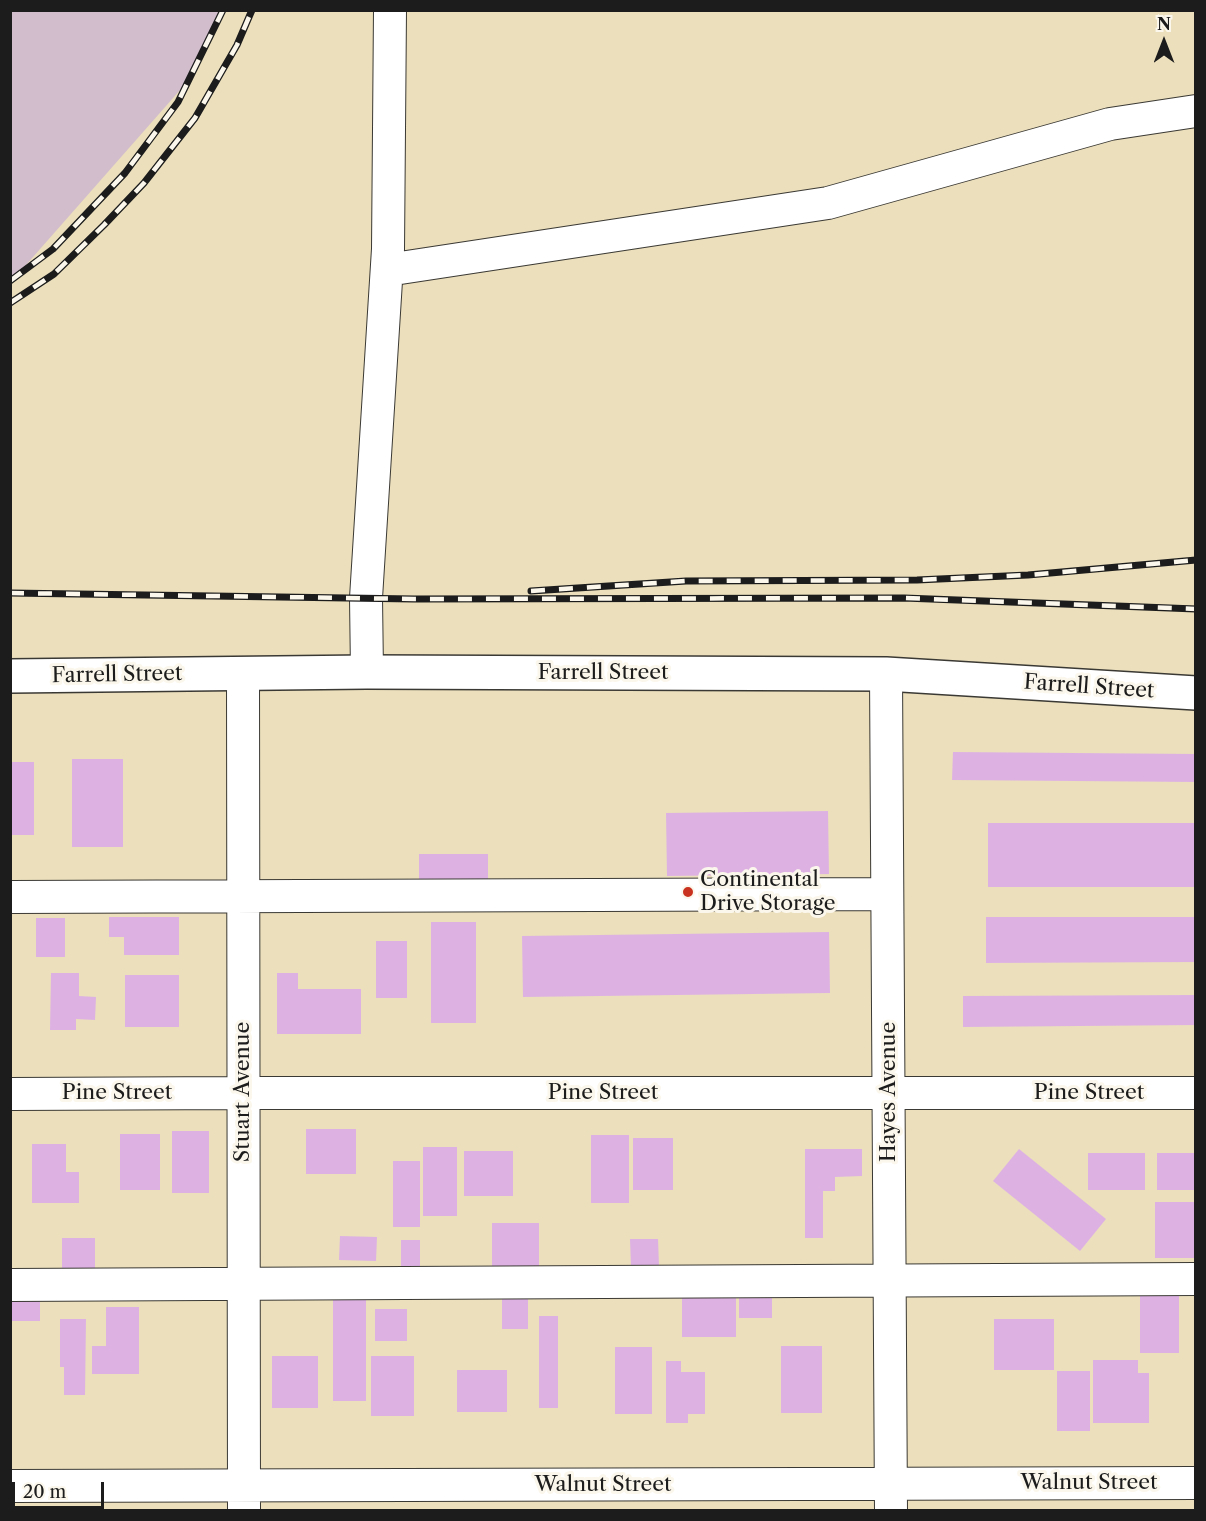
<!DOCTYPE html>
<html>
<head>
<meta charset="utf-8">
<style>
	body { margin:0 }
	#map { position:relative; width:1206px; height:1521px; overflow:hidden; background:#ebdfbc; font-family:"Libre Caslon Text",serif }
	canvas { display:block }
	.frame { position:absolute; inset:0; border:12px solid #1c1c1c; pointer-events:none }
	.north { position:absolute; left:1134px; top:12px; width:60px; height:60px; -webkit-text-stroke:4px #fbf7ec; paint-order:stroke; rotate:0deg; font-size:16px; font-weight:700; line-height:24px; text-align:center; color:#1c1c1c }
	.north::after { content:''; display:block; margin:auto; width:21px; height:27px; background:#1c1c1c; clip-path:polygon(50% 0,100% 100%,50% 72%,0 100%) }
	.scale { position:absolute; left:12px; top:1482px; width:92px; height:27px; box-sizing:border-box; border:3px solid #1c1c1c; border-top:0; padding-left:8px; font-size:18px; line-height:21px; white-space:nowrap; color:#1c1c1c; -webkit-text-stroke:4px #fbf7ec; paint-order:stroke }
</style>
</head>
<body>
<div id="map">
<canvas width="1206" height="1521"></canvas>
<div class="frame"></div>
<div class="north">N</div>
<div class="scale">20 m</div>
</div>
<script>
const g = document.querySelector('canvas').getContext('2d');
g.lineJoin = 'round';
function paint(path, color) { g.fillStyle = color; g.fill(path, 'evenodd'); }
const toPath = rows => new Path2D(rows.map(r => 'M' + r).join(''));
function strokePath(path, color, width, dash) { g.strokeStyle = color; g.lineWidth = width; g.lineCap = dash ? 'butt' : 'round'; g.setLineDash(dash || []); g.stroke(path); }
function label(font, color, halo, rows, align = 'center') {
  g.font = font + ' "Libre Caslon Text",serif'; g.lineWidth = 6; g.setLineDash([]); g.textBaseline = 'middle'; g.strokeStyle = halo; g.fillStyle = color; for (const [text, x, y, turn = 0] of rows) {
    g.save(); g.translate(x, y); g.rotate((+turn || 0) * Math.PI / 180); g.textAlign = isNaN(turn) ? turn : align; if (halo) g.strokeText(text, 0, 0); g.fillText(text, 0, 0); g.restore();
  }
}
paint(toPath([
	[11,10,219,11,188,81,11,282]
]), '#d1bdcb');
paint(toPath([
	[953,752,1196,754,1196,782,952,780],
	[72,759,123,759,123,847,72,847],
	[10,762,34,762,34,835,10,835],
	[828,811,829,874,667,876,666,813],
	[988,823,1196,823,1196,887,988,887],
	[419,854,488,854,488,888,419,888],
	[109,917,179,917,179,955,124,955,124,937,109,937],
	[986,917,1196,917,1196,962,986,963],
	[36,918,65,918,65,957,36,957],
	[431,922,476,922,476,1023,431,1023],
	[829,932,830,993,523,997,522,936],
	[376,941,407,941,407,998,376,998],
	[51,973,79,973,79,996,96,997,95,1020,76,1019,76,1030,50,1030],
	[277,973,298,973,298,989,361,989,361,1034,277,1034],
	[125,975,179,975,179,1027,125,1027],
	[1196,995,1196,1025,963,1027,963,996],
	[306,1129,356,1129,356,1174,306,1174],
	[172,1131,209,1131,209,1193,172,1193],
	[120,1134,160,1134,160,1190,120,1190],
	[591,1135,629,1135,629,1203,591,1203],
	[633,1138,673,1138,673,1190,633,1190],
	[32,1144,66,1144,66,1172,79,1172,79,1203,32,1203],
	[423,1147,457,1147,457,1216,423,1216],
	[805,1149,862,1149,862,1176,835,1177,835,1191,823,1191,823,1238,805,1238],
	[1019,1149,1106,1219,1080,1251,993,1181],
	[464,1151,513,1151,513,1196,464,1196],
	[1088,1153,1145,1153,1145,1190,1088,1190],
	[1157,1153,1196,1153,1196,1190,1157,1190],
	[393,1161,420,1161,420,1227,393,1227],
	[1155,1202,1196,1202,1195,1258,1155,1258],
	[492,1223,539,1223,539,1268,492,1268],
	[340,1236,377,1237,376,1261,339,1260],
	[62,1238,95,1238,95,1275,62,1275],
	[630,1239,658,1239,659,1266,631,1267],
	[401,1240,420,1240,420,1266,401,1266],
	[1140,1291,1179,1291,1179,1353,1140,1353],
	[739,1292,772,1292,772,1318,739,1318],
	[528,1293,528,1329,502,1329,502,1294],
	[333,1295,366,1295,366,1401,333,1401],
	[682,1296,736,1296,736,1337,682,1337],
	[10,1297,40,1297,40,1321,10,1321],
	[106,1307,139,1307,139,1374,92,1374,92,1346,106,1346],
	[375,1309,407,1309,407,1341,375,1341],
	[539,1316,558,1316,558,1408,539,1408],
	[60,1319,86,1319,85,1395,64,1395,64,1367,60,1367],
	[994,1319,1054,1319,1054,1370,994,1370],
	[781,1346,822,1346,822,1413,781,1413],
	[615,1347,652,1347,652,1414,615,1414],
	[272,1356,318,1356,318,1408,272,1408],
	[371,1356,414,1356,414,1416,371,1416],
	[1093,1360,1138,1360,1138,1373,1149,1373,1149,1423,1093,1423],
	[666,1361,681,1361,681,1372,705,1372,705,1414,688,1414,688,1423,666,1423],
	[457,1370,507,1370,507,1412,457,1412],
	[1057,1371,1090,1371,1090,1431,1057,1431]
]), '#ddb2e3');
const minor = toPath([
	[387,270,828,203,1110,124,1196,111],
	[367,672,366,598,388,249,390,10],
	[243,673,244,1510],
	[886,674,891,1510],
	[10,897,887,894],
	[10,1094,243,1093,1196,1093],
	[10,1285,1196,1279],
	[10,1486,1196,1483]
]);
const major = toPath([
	[10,676,367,672,886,674,1196,693]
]);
strokePath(minor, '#3b3934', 34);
strokePath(major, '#3b3934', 36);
strokePath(minor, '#fff', 32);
strokePath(major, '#fff', 33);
const rail = toPath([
	[10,281,53,249,125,173,178,102,223,10],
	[10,303,54,274,104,225,144,183,195,118,237,45,252,10],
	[531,591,686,581,917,580,1028,575,1196,560],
	[10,593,414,599,904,598,1196,609]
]);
strokePath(rail, '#1c1c1c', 7);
strokePath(rail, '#fbf7ec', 4.5, [14]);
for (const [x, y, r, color] of [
	[688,892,6,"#c8321e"]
]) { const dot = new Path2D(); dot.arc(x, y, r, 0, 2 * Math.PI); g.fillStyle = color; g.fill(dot); strokePath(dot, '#fbf7ec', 2); }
label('21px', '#1c1c1c', '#fbf7ec', [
	["Farrell Street",603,673],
	["Farrell Street",117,675,-1],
	["Farrell Street",1089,687,4],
	["Stuart Avenue",243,1092,-90],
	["Hayes Avenue",889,1092,-90],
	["Pine Street",117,1093],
	["Pine Street",603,1093],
	["Pine Street",1089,1093],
	["Walnut Street",1089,1483],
	["Walnut Street",603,1485]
]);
label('21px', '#1c1c1c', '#fbf7ec', [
	["Continental",700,880],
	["Drive Storage",700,904]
], 'left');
</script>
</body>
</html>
